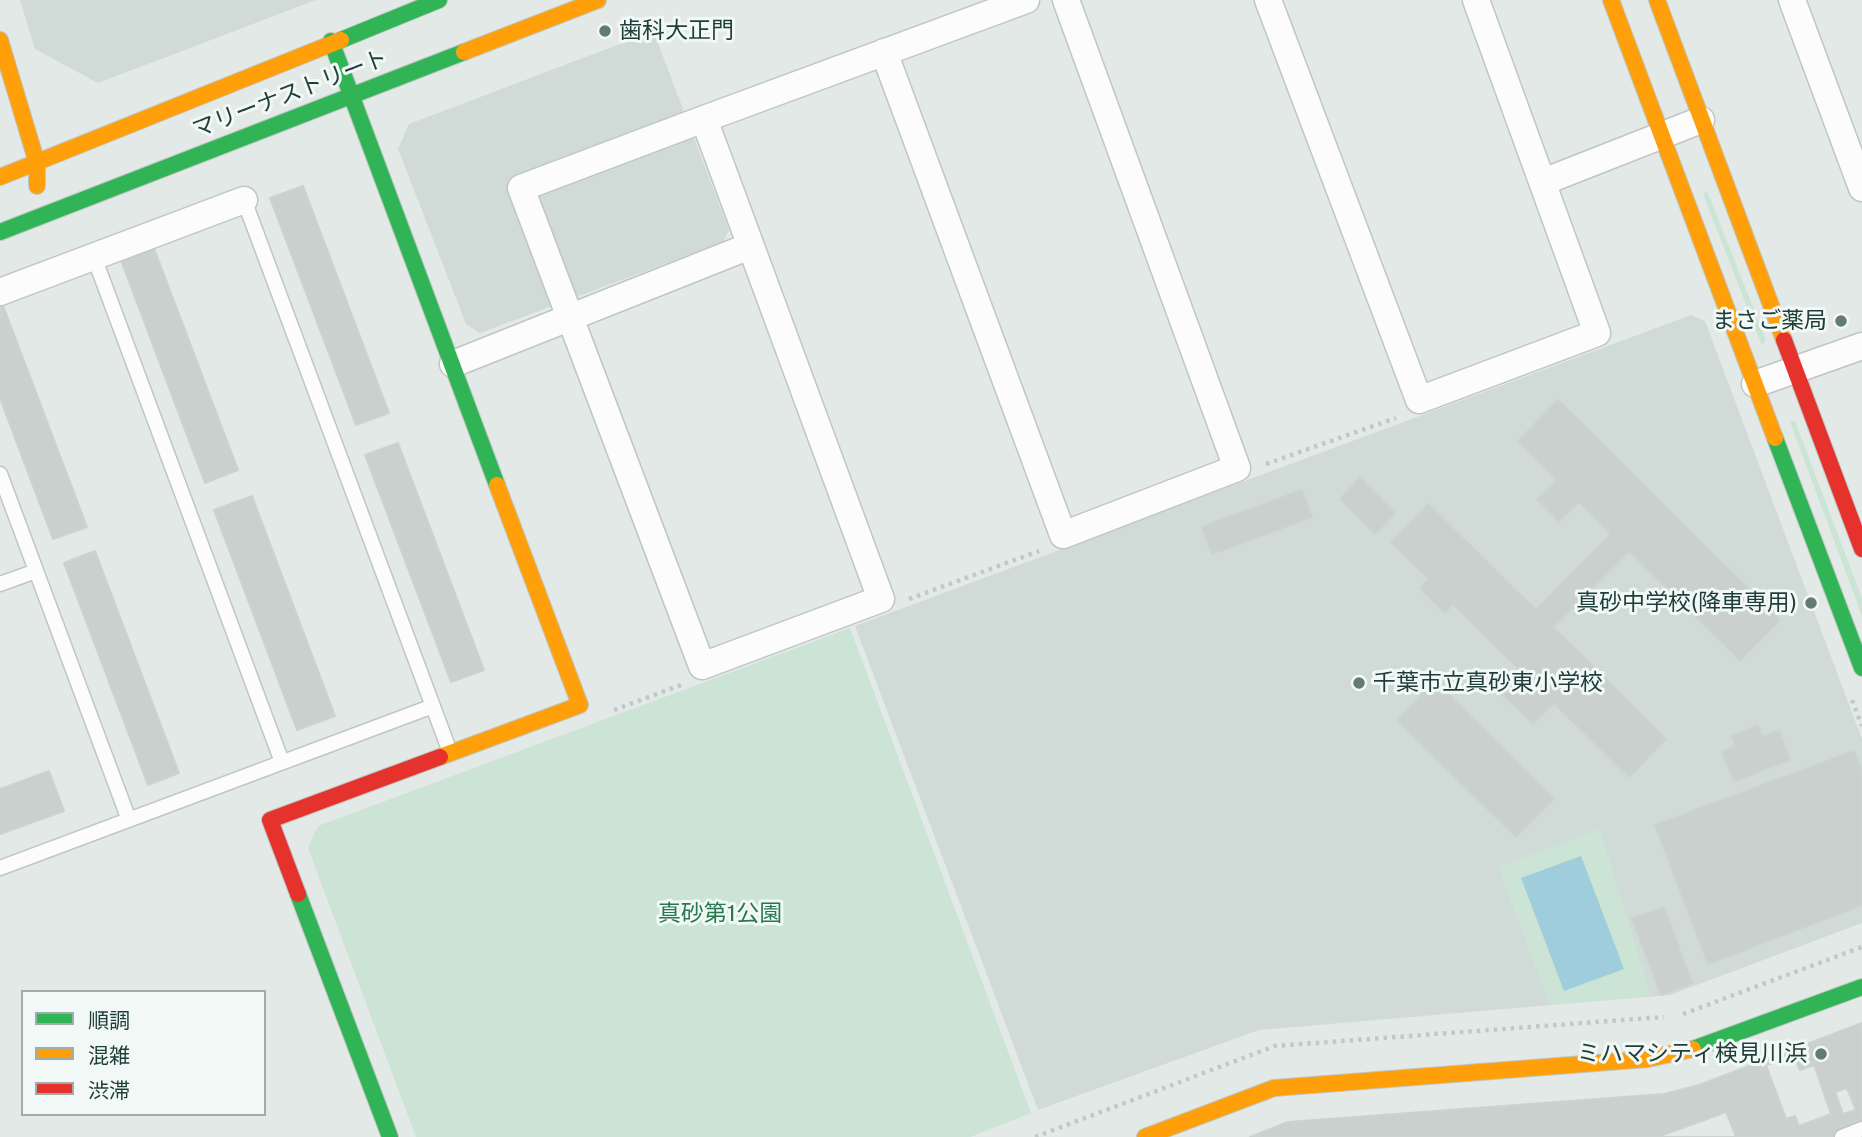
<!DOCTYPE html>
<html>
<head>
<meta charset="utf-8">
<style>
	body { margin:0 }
	#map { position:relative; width:1862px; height:1137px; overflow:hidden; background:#e3e9e7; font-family:"Public Sans","Noto Sans JP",sans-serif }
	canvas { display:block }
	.legend { position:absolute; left:21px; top:990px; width:245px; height:126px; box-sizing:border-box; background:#f1f8f5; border:2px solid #9daeaa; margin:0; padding:9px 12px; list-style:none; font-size:21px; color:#1f3e39 }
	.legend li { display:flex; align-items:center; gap:14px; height:35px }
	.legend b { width:35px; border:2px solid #9daeaa }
</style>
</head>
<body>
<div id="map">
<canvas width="1862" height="1137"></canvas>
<ul class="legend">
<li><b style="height:9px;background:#30b455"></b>順調</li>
<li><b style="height:9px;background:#ff9f0a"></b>混雑</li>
<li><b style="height:9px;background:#e5322d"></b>渋滞</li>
</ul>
</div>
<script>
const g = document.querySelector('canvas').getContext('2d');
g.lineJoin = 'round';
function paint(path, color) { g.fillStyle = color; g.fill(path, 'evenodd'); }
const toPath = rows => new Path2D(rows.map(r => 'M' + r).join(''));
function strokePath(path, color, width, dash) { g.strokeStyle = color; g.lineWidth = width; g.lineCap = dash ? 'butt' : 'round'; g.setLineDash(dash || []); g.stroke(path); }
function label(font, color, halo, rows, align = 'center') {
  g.font = font + ' "Public Sans","Noto Sans JP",sans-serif'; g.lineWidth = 6; g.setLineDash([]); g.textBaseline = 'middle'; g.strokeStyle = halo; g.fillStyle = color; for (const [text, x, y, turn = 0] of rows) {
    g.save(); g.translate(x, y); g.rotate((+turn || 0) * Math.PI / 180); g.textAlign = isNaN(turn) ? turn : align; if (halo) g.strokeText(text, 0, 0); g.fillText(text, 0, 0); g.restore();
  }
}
paint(toPath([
	[20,0,316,0,98,83,35,49],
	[649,33,656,38,729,230,723,242,480,333,466,324,398,149,409,124],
	[1691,315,1705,321,1862,739,1862,923,1670,995,1259,1030,1038,1110,855,626]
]), '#d0dbd7');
paint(toPath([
	[1707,191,1766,340,1762,346,1703,194],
	[1795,421,1862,598,1862,616,1790,422],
	[850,628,1031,1113,970,1137,416,1137,308,848,318,826],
	[1600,829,1651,996,1550,1005,1498,867]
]), '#cbe4d5');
paint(toPath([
	[1581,856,1624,969,1564,991,1521,878]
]), '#a0cddb');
const building = toPath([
	[303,186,389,413,356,425,270,198,303,186],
	[152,243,238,470,205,483,119,255,152,243],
	[1,300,87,527,53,539,0,398,1,300],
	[1558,400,1780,620,1740,660,1629,551,1553,627,1666,739,1629,777,1554,703,1533,724,1499,691,1520,670,1453,604,1445,613,1420,588,1429,579,1391,542,1428,504,1536,610,1611,534,1579,502,1559,521,1537,499,1557,480,1518,441,1558,400],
	[398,443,484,670,451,682,365,455,398,443],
	[1360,478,1395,513,1375,534,1340,499,1360,478],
	[1302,490,1312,517,1212,554,1202,527,1302,490],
	[252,496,335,716,297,730,214,510,252,496],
	[95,551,179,773,148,785,64,563,95,551],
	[1435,681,1554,799,1516,837,1397,720,1435,681],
	[1758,726,1762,737,1779,731,1790,760,1734,781,1722,752,1736,747,1732,736,1758,726],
	[1854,751,1862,772,1862,905,1708,964,1655,825,1854,751],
	[49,771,64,811,0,834,0,789,49,771],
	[1664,907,1692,983,1661,995,1632,919,1664,907],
	[1862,1023,1862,1137,1250,1137,1288,1122,1664,1094,1699,1085,1862,1023],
	[1794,1056,1800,1070,1814,1065,1831,1114,1799,1126,1795,1116,1786,1119,1766,1065,1794,1056],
	[1847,1088,1856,1110,1843,1114,1835,1092,1847,1088],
	[1726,1112,1736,1137,1664,1137,1663,1135,1726,1112]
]);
paint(building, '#cad0ce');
strokePath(building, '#cbd2d0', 2);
const lane = toPath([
	[244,200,450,752],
	[94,257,282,762],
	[0,474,129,820],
	[0,584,36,571],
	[0,868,433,706],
	[1842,1137,1862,1129]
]);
const street = toPath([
	[1268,0,1419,400,1597,333,1476,0],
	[1792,0,1862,188],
	[884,52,1063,535,1237,468,1066,0],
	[704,119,881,599,702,666,521,188,704,119,1026,0],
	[1543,182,1701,120],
	[0,292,244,200],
	[453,364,750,246],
	[1755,384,1862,346]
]);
const fast = toPath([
	[341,40,439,0],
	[331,41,497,485],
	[0,232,464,52],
	[1775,438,1862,668],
	[298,894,390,1137],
	[1693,1049,1862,987]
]);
const slow = toPath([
	[1611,0,1775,438],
	[1657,0,1784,340],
	[0,40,37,163,37,186],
	[464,52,598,0],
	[0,177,341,40],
	[440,757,580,705,497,485],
	[1145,1137,1274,1088,1648,1059,1693,1049]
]);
const jam = toPath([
	[1784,340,1862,549],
	[298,894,270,820,440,757]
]);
strokePath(lane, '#c0c6c4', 17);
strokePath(street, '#c0c6c4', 29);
strokePath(fast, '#bec7c4', 18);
strokePath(slow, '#bec7c4', 18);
strokePath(jam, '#bec7c4', 18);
strokePath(toPath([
	[1266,464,1396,418],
	[909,599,1039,551],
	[1852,700,1862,726],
	[614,710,681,685],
	[1683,1014,1862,947],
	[1035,1137,1275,1046,1664,1017]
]), '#c0c9c8', 4.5, [3.5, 5]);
strokePath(lane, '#fbfcfb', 14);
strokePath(street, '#fbfcfb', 26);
strokePath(fast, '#30b455', 16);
strokePath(slow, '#ff9f0a', 16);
strokePath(jam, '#e5322d', 16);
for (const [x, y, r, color] of [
	[605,31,7,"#647a76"],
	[1841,321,7,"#647a76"],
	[1811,603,7,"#647a76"],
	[1359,683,7,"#647a76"],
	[1821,1054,7,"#647a76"]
]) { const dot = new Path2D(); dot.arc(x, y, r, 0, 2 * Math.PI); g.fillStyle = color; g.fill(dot); strokePath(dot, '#f1f8f5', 2.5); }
label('23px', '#1f3e39', '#f1f8f5', [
	["歯科大正門",619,31,"left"],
	["まさご薬局",1827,321],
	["真砂中学校(降車専用)",1797,603],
	["千葉市立真砂東小学校",1373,683,"left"],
	["ミハマシティ検見川浜",1807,1054]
], 'right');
label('23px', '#1f3e39', '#f1f8f5', [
	["マリーナストリート",290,94,-21]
]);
label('23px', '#26784e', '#f1f8f5', [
	["真砂第1公園",720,914]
]);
</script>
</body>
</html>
